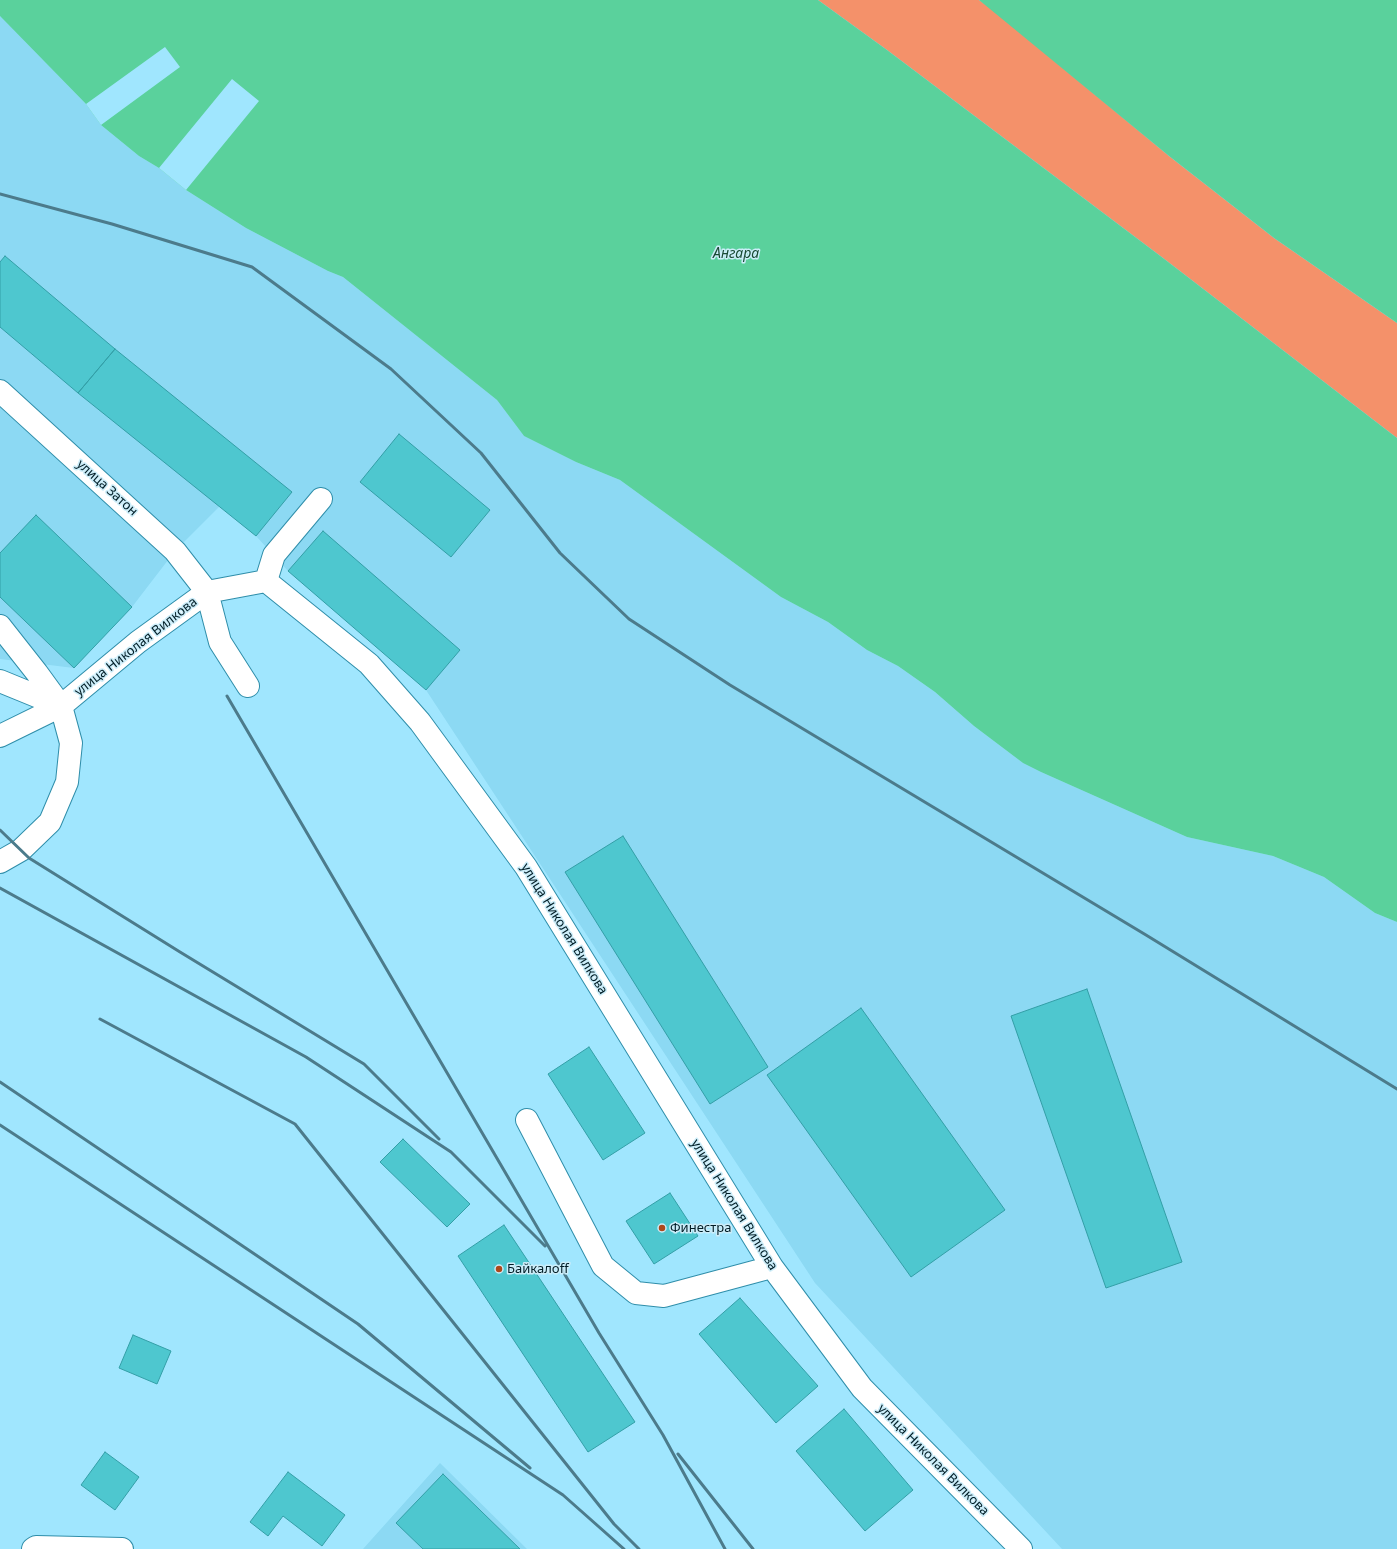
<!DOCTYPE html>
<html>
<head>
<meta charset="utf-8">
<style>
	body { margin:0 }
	canvas { display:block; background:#a0e6fe }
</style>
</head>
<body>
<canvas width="1397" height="1549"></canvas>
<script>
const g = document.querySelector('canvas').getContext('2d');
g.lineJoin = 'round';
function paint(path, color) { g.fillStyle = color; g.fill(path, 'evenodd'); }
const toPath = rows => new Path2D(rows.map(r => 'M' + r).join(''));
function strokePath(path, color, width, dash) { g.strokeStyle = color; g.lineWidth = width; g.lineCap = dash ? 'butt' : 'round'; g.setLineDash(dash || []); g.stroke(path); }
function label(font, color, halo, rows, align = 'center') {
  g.font = font + ' "Noto Sans",sans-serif'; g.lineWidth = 3; g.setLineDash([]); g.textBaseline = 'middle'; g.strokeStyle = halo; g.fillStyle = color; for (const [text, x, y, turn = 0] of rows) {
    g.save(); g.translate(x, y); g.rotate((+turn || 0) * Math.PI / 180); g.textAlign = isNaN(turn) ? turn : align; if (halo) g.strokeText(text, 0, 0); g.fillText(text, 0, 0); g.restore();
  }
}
paint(toPath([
	[0,16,86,104,101,125,139,156,159,168,186,190,246,228,328,271,343,277,497,400,524,436,576,462,620,480,781,597,828,622,867,650,898,666,935,692,974,726,1023,763,1041,772,1187,837,1273,856,1324,877,1375,913,1397,922,1397,1549,1062,1549,815,1283,426,690,288,571,256,536,220,506,175,551,132,607,74,668,0,659],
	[440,1463,527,1549,363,1549]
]), '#8cd9f3');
paint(toPath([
	[818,0,979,0,988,6,1169,156,1274,238,1397,323,1397,438,1163,258,887,50]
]), '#f4916a');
paint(toPath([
	[0,0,818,0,887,50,1163,258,1397,438,1397,922,1375,913,1324,877,1273,856,1187,837,1041,772,1023,763,974,726,935,692,898,666,867,650,828,622,781,597,620,480,576,462,524,436,497,400,343,277,328,271,246,228,186,190,159,168,139,156,101,125,86,104,0,16],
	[979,0,1397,0,1397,323,1274,238,1169,156]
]), '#5ad19c');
paint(toPath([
	[165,47,180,67,101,125,86,104],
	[232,79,259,101,186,190,159,168]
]), '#a0e6fe');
const building = toPath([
	[5,256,115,349,78,393,0,327,0,262,5,256],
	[115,349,292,492,256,536,78,393,115,349],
	[399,434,490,510,451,557,360,482,399,434],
	[36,515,132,607,74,668,0,597,0,553,36,515],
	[323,531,460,650,426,690,288,571,323,531],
	[623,836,768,1067,710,1104,565,872,623,836],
	[1087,989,1182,1262,1106,1288,1011,1016,1087,989],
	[861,1008,1005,1210,911,1277,767,1075,861,1008],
	[589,1047,645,1133,603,1160,548,1074,589,1047],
	[403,1139,470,1204,447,1227,380,1162,403,1139],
	[670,1193,698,1236,654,1264,626,1221,670,1193],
	[504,1225,635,1422,588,1452,458,1256,504,1225],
	[740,1298,818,1386,776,1423,699,1334,740,1298],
	[133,1335,171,1351,157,1384,119,1368,133,1335],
	[844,1409,913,1490,865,1531,796,1451,844,1409],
	[105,1452,139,1477,115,1510,81,1485,105,1452],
	[288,1472,345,1515,322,1546,283,1516,268,1536,250,1522,288,1472],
	[443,1474,520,1549,423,1549,396,1523,443,1474]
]);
paint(building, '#4ec7cf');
strokePath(building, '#339fa7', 1);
const minor = toPath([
	[0,391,175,551,207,592,220,642,248,686],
	[266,581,274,555,321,499],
	[0,626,37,673,61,706,71,743,67,782,50,822,21,850,0,862],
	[0,681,61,706,138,642,207,592,266,581,369,664,420,722,526,867,772,1267,862,1388,1021,1549],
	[0,736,61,706],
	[527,1120,603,1266,636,1293,664,1296,772,1267],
	[33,1549,36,1547,122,1549]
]);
strokePath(minor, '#2f8eaa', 24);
strokePath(minor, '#fff', 22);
strokePath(toPath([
	[0,194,112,224,252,267,391,369,481,453,560,553,629,619,730,685,1146,935,1397,1089],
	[227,696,599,1333,663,1435,725,1549],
	[0,830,29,858,180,952,364,1064,439,1139],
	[0,888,306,1057,451,1152,545,1246],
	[100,1019,295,1124,614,1524,639,1549],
	[0,1082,358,1324,530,1468],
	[0,1125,563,1495,624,1549],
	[678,1454,753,1549]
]), '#4c7b8b', 3);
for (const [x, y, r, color] of [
	[662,1228,4,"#ad481b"],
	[499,1269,4,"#ad481b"]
]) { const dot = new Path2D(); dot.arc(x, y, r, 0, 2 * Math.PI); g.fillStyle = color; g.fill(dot); strokePath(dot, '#ccedf9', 1.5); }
label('13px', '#011d26', '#ccedf9', [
	["улица Затон",107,488,42],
	["улица Николая Вилкова",136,647,-38],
	["улица Николая Вилкова",564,929,58],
	["улица Николая Вилкова",734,1205,58],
	["улица Николая Вилкова",933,1460,45]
]);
label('13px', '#011d26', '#ccedf9', [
	["Финестра",670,1228],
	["Байкалoff",507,1269]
], 'left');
label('italic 14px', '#194a34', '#ccedf9', [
	["Ангара",736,254]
]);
</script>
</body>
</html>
